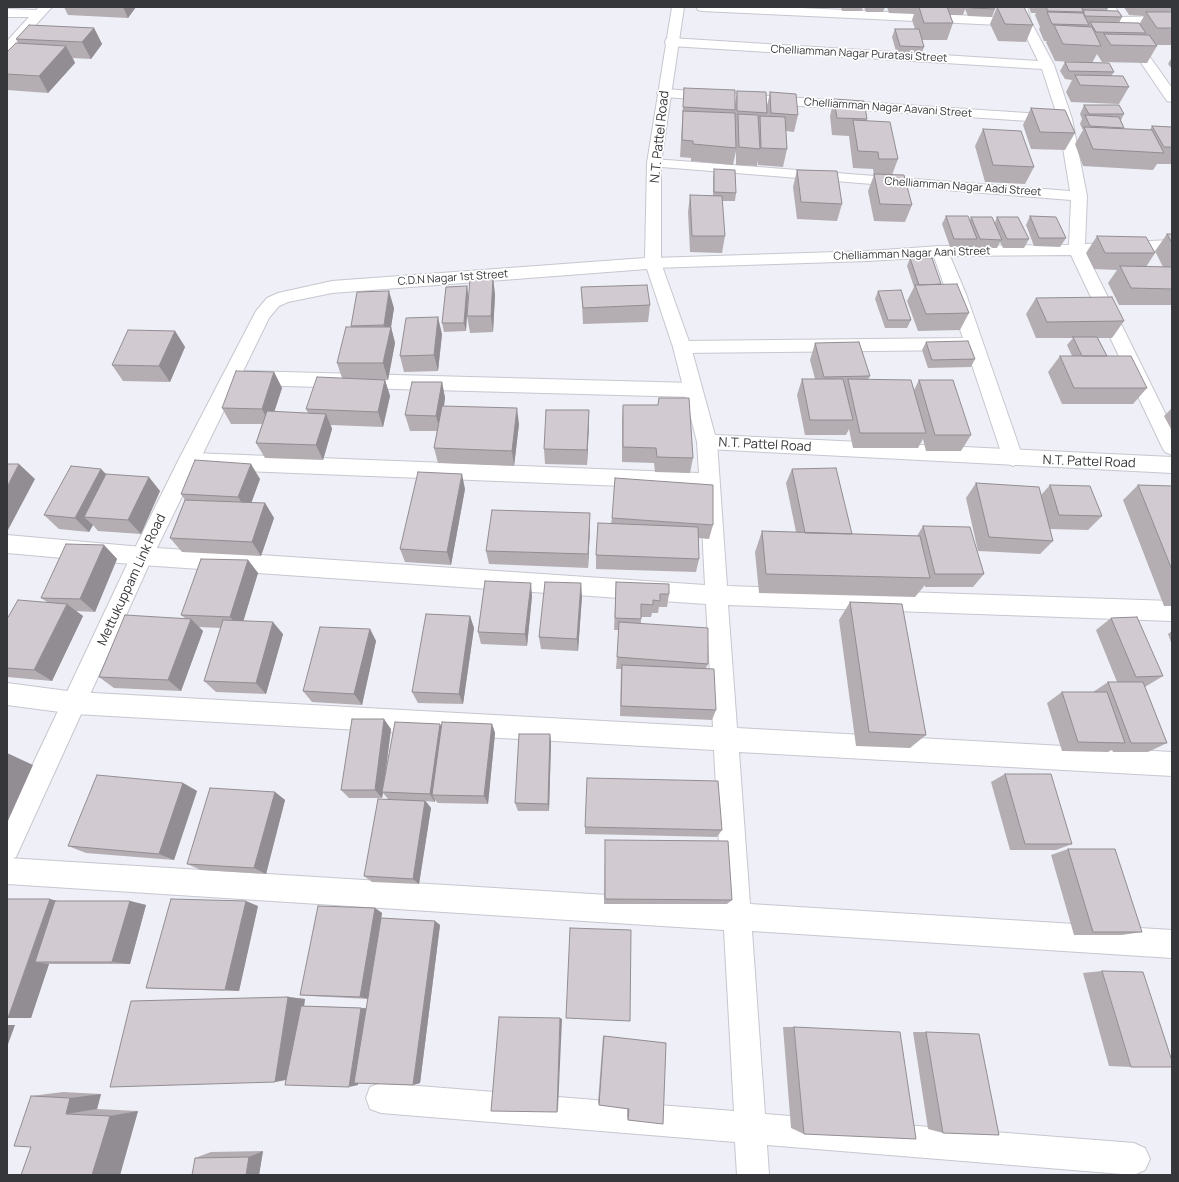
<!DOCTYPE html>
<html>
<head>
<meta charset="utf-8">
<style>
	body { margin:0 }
	#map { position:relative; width:1179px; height:1182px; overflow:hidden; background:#eeeff7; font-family:Manrope,sans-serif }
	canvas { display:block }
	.frame { position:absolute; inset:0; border:8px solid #36373a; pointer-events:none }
</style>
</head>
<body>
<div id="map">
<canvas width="1179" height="1182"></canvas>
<div class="frame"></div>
</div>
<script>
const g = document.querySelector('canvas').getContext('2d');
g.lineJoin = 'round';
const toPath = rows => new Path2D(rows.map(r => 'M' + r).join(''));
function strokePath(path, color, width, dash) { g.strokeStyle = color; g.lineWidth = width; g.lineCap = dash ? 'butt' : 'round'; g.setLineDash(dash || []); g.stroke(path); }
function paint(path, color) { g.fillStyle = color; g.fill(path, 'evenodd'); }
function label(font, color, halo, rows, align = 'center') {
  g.font = font + ' Manrope,sans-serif'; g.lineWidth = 3.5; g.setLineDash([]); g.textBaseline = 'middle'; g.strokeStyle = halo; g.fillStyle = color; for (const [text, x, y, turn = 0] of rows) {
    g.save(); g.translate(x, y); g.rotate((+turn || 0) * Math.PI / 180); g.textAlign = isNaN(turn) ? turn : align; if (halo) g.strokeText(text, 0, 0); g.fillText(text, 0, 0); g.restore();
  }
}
const minor = toPath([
	[39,7,52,7,12,51,7,52,7,41,29,17,7,17,7,9,36,10,39,7],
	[696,7,780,7,1018,18,1015,7,1027,7,1031,22,1054,65,1072,119,1087,196,1085,244,1172,240,1172,250,1087,255,1172,427,1172,455,1165,452,1162,447,1071,255,950,256,966,294,1023,458,1020,463,1013,466,1006,463,1003,458,967,350,682,353,676,351,673,347,676,343,682,341,963,338,934,257,868,261,653,268,647,267,645,263,647,259,653,258,868,251,940,246,1069,245,1071,200,649,166,647,163,649,160,654,159,1070,191,1059,123,664,97,659,96,657,93,659,90,664,89,1057,115,1042,69,671,46,666,45,665,42,666,39,671,38,1038,61,1021,26,702,11,698,10,696,7],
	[1103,7,1115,7,1122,17,1172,16,1172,24,1127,25,1172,88,1172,102,1167,101,1103,7],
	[247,371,693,383,700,385,702,390,700,395,693,397,247,385,240,383,238,378,240,373,247,371],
	[707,435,714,437,717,442,727,586,1172,601,1172,621,728,605,737,728,1172,752,1172,776,739,752,750,904,1172,930,1172,958,752,931,765,1114,1134,1143,1145,1148,1150,1159,1145,1170,1134,1175,767,1145,769,1175,737,1175,735,1142,381,1113,370,1109,366,1098,370,1087,381,1083,734,1111,724,930,7,884,7,858,722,902,714,750,75,714,7,705,7,683,75,692,713,727,706,604,142,565,7,553,7,535,142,547,705,585,700,489,193,469,186,466,183,461,186,456,193,453,699,473,697,442,700,437,707,435]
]);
const tertiary = toPath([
	[672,7,684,7,661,163,661,263,691,347,715,435,1172,457,1172,473,707,449,700,447,697,442,673,347,647,269,332,293,288,302,279,306,269,318,153,556,16,857,7,861,7,819,131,556,178,461,256,311,267,298,278,293,332,281,645,258,647,163,672,7]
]);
strokePath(minor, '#c6c7cf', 2);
strokePath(tertiary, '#c6c7cf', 2);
paint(minor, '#fff');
paint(tertiary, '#fff');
paint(toPath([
	[64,7,136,7,128,18,68,15],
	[841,7,863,7,862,11,842,11],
	[864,7,885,7,883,12,866,12],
	[887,7,994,7,995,9,992,17,968,16,965,9,963,15,950,15,953,23,947,40,922,40,924,47,921,55,897,55,892,37,895,29,915,29,912,20,914,14,889,13],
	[997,7,1033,25,1026,42,998,41,990,24],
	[1029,7,1109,7,1107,10,1122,17,1119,23,1140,23,1144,16,1129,15,1124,7,1172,7,1172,45,1156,45,1157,46,1147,63,1102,62,1097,54,1092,63,1055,61,1046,42,1047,41,1044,41,1039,29,1040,27,1035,15,1036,13,1031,13],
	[94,28,102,44,91,59,73,58,75,63,48,93,7,90,7,52,18,43,16,39],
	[1172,57,1172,69,1168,64],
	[1065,62,1114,72,1111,76,1129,87,1119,104,1071,102,1066,92,1072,80,1065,79,1060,71],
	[684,88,735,105,737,91,767,106,770,92,798,115,794,132,786,131,787,149,783,167,758,165,758,160,757,166,736,165,736,151,733,165,691,161,691,158,680,157,683,105],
	[834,99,867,119,867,121,898,159,892,175,912,205,905,222,874,221,868,191,874,175,873,169,853,168,849,136,832,135,830,116],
	[1084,105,1124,114,1121,120,1124,128,1123,129,1150,130,1152,126,1172,127,1172,164,1157,164,1153,170,1083,166,1075,144,1083,130,1080,124,1082,119,1080,114],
	[1031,108,1075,133,1065,150,1031,149,1023,125],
	[983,129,1034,167,1025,184,985,182,975,146],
	[714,169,736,193,735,201,722,201,725,236,722,253,690,252,688,212,690,195,713,196,713,178],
	[797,170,842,204,837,221,797,219,793,187],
	[946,216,970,220,971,217,995,222,997,217,1029,239,1024,248,1003,248,1000,242,997,248,976,248,974,245,973,247,950,247,942,224],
	[1030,216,1066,238,1060,247,1034,246,1026,225],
	[1167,234,1172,234,1172,305,1119,305,1108,283,1117,270,1094,269,1086,253,1097,236,1155,253,1146,267,1163,267,1155,251],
	[910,258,941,284,969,313,960,330,918,331,907,301,914,287,907,266],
	[493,278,495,295,493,332,470,333,467,316],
	[467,286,468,295,466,331,444,332,442,323],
	[581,287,650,305,648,322,583,324,582,304],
	[878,291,911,320,907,328,885,328,875,299],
	[1036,298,1124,321,1112,338,1098,338,1107,356,1147,388,1133,404,1062,404,1048,372,1060,356,1072,356,1067,345,1073,338,1036,338,1026,314],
	[394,308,391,327,395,343,388,380,379,380,385,380,390,396,383,427,331,425,332,429,323,460,265,458,256,443,262,424,231,424,222,408,274,372,282,388,274,412,308,413,306,409,342,378,337,363,351,327,351,326],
	[175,331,185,347,170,382,123,381,112,365],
	[442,334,438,371,404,372,400,356],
	[926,342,975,359,971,367,928,368,922,350],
	[815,343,870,376,868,380,914,390,919,380,971,435,961,451,926,451,923,439,918,448,853,448,849,429,846,435,805,435,797,395,802,379,815,379,810,360],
	[442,382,445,398,444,406,519,424,514,466,438,463,434,448,437,431,410,431,405,415],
	[659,398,693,458,690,473,655,472,654,463,622,462,622,420,623,405,658,405],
	[1172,408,1172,431,1164,416],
	[589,410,587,465,545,464,544,449],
	[101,469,106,474,160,491,141,534,98,531,93,525,89,532,59,529,44,515],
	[792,469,852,534,917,536,923,526,984,574,973,587,925,587,925,585,915,597,759,593,755,552,762,531,796,532,786,483],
	[260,479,251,503,265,503,274,518,261,556,182,552,170,538,185,500,181,494],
	[976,483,1041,495,1050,485,1102,516,1088,530,1050,529,1053,541,1040,554,978,551,966,498],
	[1138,485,1172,486,1172,606,1164,606,1123,500],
	[465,489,451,565,405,562,400,549],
	[612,518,713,525,709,539,698,538,699,559,696,572,596,569,596,555,611,523],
	[590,527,588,568,489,564,486,551],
	[104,545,117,559,95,612,76,611,83,616,52,681,7,677,7,619,47,602,41,598],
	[248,560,258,573,243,621,283,634,266,694,216,692,204,681,221,628,199,627,203,631,181,691,114,688,99,677,185,618,181,615],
	[616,582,669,594,667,607,659,607,658,613,652,613,651,617,641,617,641,623,708,664,706,668,716,710,712,720,620,716,621,669,616,669,619,630,614,630],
	[532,596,527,646,481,644,478,632],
	[582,596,578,651,541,649,539,637],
	[850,602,926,735,910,748,856,746,839,620],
	[470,616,474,628,463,704,418,703,412,692],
	[1111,618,1163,676,1145,687,1167,743,1148,752,1113,752,1112,750,1108,752,1062,751,1047,703,1062,692,1093,692,1108,682,1117,682,1096,630],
	[370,629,376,641,362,705,312,702,303,691],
	[1172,631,1172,645,1168,634],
	[492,724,495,733,488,804,438,803,435,800,435,802,426,801,431,808,419,884,372,882,364,876,388,799,383,793,382,798,349,798,341,790,391,729,385,776,442,726],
	[550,734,551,743,549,811,518,811,515,803],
	[1005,774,1072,844,1056,850,1010,850,991,782],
	[183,783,197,791,174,860,86,853,68,846],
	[275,792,285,800,266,874,201,870,187,864],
	[585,827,722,830,717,837,585,834],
	[605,840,732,900,727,904,604,904],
	[1068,849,1142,932,1122,935,1074,935,1051,855],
	[57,901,130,901,146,905,130,964,49,964,31,1018,7,1017],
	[258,906,239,991,163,989,146,988],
	[375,908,382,913,381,918,435,921,440,925,420,1083,413,1085,358,1083,358,1085,287,1080,275,1082,288,997,305,999,304,1006,366,1008,368,999,311,996,300,995],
	[1102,971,1131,1067,1109,1066,1083,973],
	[783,1027,794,1027,804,1134,791,1128],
	[913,1032,926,1032,943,1133,928,1129],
	[603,1036,666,1043,628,1120,627,1117,627,1108,599,1105,598,1102],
	[63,1092,101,1094,97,1109,138,1111,120,1175,21,1175,31,1147,31,1096],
	[263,1151,259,1175,195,1158,211,1152]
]), '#b4aeb3');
paint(toPath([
	[123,7,136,7,128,18],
	[94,28,102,44,91,59,82,42],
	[66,46,75,63,48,93,39,76],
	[493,278,495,295,493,332,491,316],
	[467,286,468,295,466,331,464,323],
	[389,291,394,308,391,327,395,343,388,380,383,363,388,340,384,325],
	[438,317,442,334,438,371,434,355],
	[175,331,185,347,170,382,159,366],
	[274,372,282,388,270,425,262,409],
	[385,380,390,396,383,427,378,412],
	[442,382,445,398,440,431,436,416],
	[517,408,519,424,514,466,512,451],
	[589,410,589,426,587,465,587,450],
	[326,414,332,429,323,460,316,445],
	[19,464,35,479,8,530,7,529,7,487],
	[251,464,260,479,248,512,238,497],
	[101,469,114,483,84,517,93,525,89,532,75,518],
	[462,474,465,489,451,565,447,552],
	[149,477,160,491,141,534,128,520],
	[265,503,274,518,261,556,252,542],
	[590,513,590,527,588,568,588,554],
	[104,545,117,559,95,612,80,599],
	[248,560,258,573,241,629,230,617],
	[531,583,532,596,527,646,525,634],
	[581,583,582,596,578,651,577,639],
	[67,604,83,616,52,681,34,670],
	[470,616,474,628,463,704,459,694],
	[191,619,203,631,181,691,168,680],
	[273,622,283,634,266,694,256,683],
	[370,629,376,641,362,705,354,694],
	[384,719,391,729,383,792,382,792,383,793,382,798,375,790],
	[440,724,445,733,432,795,435,800,435,802,430,794],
	[492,724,495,733,488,804,484,796],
	[550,734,551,743,549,811,548,804],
	[7,753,33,765,7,823],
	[183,783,197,791,174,860,159,854],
	[275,792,285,800,266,874,254,868],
	[425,801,431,808,419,884,413,879],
	[50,899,69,904,35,962,49,964,31,1018,8,1018],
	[130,901,146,905,130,964,112,962],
	[246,901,258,906,239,991,225,990],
	[375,908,382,913,369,999,360,997],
	[435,921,440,925,420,1083,413,1085],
	[288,997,305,999,293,1078,275,1082],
	[361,1008,369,1009,358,1085,349,1087],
	[560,1018,562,1019,558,1109,557,1112],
	[7,1025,15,1025,7,1047],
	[101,1094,97,1109,66,1114,70,1098],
	[138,1111,120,1175,92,1175,110,1116],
	[263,1151,259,1175,246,1175,249,1157]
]), '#928d92');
const building = toPath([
	[919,7,947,7,953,23,924,23,919,7],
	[970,7,994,7,995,9,971,8,970,7],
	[997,7,1024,7,1033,25,1005,24,997,7],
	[1046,7,1081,7,1084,12,1048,11,1046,7],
	[1083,10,1118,11,1122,17,1085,16,1084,14,1084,12,1083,10],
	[1047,12,1083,13,1089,25,1052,24,1047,12],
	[1146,12,1172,12,1172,28,1157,28,1146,12],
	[1090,22,1139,23,1146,33,1096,32,1090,22],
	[29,25,94,28,82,42,16,39,29,25],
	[1054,25,1092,27,1101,46,1063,44,1054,25],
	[895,29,919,29,924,47,900,46,895,29],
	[1104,34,1149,35,1157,46,1111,45,1104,34],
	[16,43,66,46,39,76,7,74,7,52,16,43],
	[1065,62,1109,63,1114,72,1069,71,1065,62],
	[1075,75,1123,76,1129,87,1080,85,1075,75],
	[684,88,735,90,735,110,683,107,684,88],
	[737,91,766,92,767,113,737,111,737,91],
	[770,92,796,94,798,115,771,113,770,92],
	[834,99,864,101,867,119,837,118,834,99],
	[1084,105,1119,105,1124,114,1089,114,1084,105],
	[1031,108,1065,110,1075,133,1040,132,1031,108],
	[683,111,735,113,736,148,693,144,693,141,682,140,683,111],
	[738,114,758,115,760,149,739,147,738,114],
	[1085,115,1119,117,1124,128,1090,126,1085,115],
	[760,116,785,117,787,149,761,148,760,116],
	[853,120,890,122,898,159,879,159,878,152,858,151,853,120],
	[1152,126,1172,127,1172,147,1164,147,1152,126],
	[1084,127,1152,130,1164,153,1093,149,1084,127],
	[983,129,1021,131,1034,167,993,165,983,129],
	[714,169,735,170,736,193,714,192,714,169],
	[797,170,837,171,842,204,801,202,797,170],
	[874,174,904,175,912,205,880,204,874,174],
	[690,195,722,196,725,236,692,236,690,195],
	[946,216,968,216,977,239,954,239,946,216],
	[1030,216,1056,217,1066,238,1039,238,1030,216],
	[971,217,992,217,1002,240,980,239,971,217],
	[997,217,1018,217,1029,239,1007,239,997,217],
	[1167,234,1172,234,1172,243,1167,234],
	[1097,236,1146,237,1155,253,1105,253,1097,236],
	[910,258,932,258,941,284,919,285,910,258],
	[1120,266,1172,267,1172,289,1131,288,1120,266],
	[493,278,491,316,467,316,470,279,493,278],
	[957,284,969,313,926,314,915,285,957,284],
	[647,285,650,305,583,308,581,287,647,285],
	[467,286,464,323,442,323,446,287,467,286],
	[901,290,911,320,888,320,878,291,901,290],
	[389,291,384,325,351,326,357,292,389,291],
	[1112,297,1124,321,1047,322,1036,298,1112,297],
	[438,317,434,355,400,356,406,318,438,317],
	[346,327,391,327,383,363,337,363,346,327],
	[128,330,175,331,159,366,112,365,128,330],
	[1073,337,1097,337,1107,356,1082,356,1073,337],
	[968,341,975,359,932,360,926,342,968,341],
	[859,342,870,376,824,377,815,343,859,342],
	[1060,356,1131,356,1147,388,1074,388,1060,356],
	[236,371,274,372,262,409,222,408,236,371],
	[317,377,385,380,378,412,306,409,317,377],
	[802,379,843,379,853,420,810,420,802,379],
	[848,379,911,380,926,433,860,433,848,379],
	[919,380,953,380,971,435,935,435,919,380],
	[412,382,442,382,436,416,405,415,412,382],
	[659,398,689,398,693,458,657,457,656,448,623,447,623,405,658,405,659,398],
	[442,406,517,408,512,451,434,448,442,406],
	[546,410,589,410,587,450,544,449,546,410],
	[267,411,326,414,316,445,256,443,267,411],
	[195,460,251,464,238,497,181,494,195,460],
	[7,464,19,464,7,487,7,464],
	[71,466,101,469,75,518,44,515,71,466],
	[836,468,852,534,805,533,792,469,836,468],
	[418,472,462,474,447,552,400,549,418,472],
	[106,474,149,477,128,520,84,517,106,474],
	[615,478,713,485,713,525,612,518,615,478],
	[976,483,1039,487,1053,541,989,537,976,483],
	[1050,485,1090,486,1102,516,1059,515,1050,485],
	[1138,485,1172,486,1172,570,1138,485],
	[185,500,265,503,252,542,170,538,185,500],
	[492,510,590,513,588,554,486,551,492,510],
	[598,523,698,527,699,559,596,555,598,523],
	[923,526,970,527,984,574,935,574,923,526],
	[762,531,920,536,930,578,766,574,762,531],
	[66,544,104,545,80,599,41,598,66,544],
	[201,559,248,560,230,617,181,615,201,559],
	[485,581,531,583,525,634,478,632,485,581],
	[545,582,581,583,577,639,539,637,545,582],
	[616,582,669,584,669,594,660,594,660,601,653,600,653,605,641,604,641,619,615,618,616,582],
	[18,600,67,604,34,670,7,668,7,619,18,600],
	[850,602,902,604,926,735,869,732,850,602],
	[426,614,470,616,459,694,412,692,426,614],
	[125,615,191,619,168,680,99,677,125,615],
	[1137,617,1163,676,1136,677,1111,618,1137,617],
	[223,620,273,622,256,683,204,681,223,620],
	[619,622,708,628,708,664,617,657,619,622],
	[320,627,370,629,354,694,303,691,320,627],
	[622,665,714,669,716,710,621,706,622,665],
	[1108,682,1143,682,1167,743,1131,743,1108,682],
	[1062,692,1107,692,1125,743,1078,742,1062,692],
	[352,719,384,719,375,790,341,790,352,719],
	[395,722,440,724,430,794,382,792,395,722],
	[442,722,492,724,484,796,432,795,442,722],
	[519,734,550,734,548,804,515,803,519,734],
	[1005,774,1051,774,1072,844,1025,844,1005,774],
	[97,775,183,783,159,854,68,846,97,775],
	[587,778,718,781,722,830,585,827,587,778],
	[210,788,275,792,254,868,187,864,210,788],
	[378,799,425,801,413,879,364,876,378,799],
	[605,840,728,841,732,900,605,899,605,840],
	[1068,849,1115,849,1142,932,1093,932,1068,849],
	[7,899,50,899,8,1018,7,1017,7,899],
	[171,899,246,901,225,990,146,988,171,899],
	[55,901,130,901,112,962,35,962,55,901],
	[318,906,375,908,360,997,300,995,318,906],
	[381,918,435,921,413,1085,354,1083,381,918],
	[570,928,631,930,630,1021,566,1018,570,928],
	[1102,971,1143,972,1172,1061,1172,1067,1131,1067,1102,971],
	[288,997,275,1082,110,1087,131,1001,288,997],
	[301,1006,361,1008,349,1087,285,1085,301,1006],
	[499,1017,560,1018,557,1112,491,1111,499,1017],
	[794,1027,900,1032,916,1139,804,1134,794,1027],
	[926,1032,979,1034,999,1135,943,1133,926,1032],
	[604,1036,666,1043,663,1124,628,1120,629,1109,599,1105,604,1036],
	[31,1096,70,1098,66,1114,110,1116,92,1175,21,1175,31,1147,14,1146,31,1096],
	[249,1157,246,1175,192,1175,195,1158,249,1157]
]);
paint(building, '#d1cad0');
strokePath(building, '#928d92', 1);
label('11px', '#36373a', '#fff', [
	["Chelliamman Nagar Puratasi Street",859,54,3],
	["Chelliamman Nagar Aavani Street",888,108,4],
	["Chelliamman Nagar Aadi Street",963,187,4],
	["Chelliamman Nagar Aani Street",912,254,-2],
	["C.D.N Nagar 1st Street",453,278,-4]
]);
label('13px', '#36373a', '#fff', [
	["N.T. Pattel Road",660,137,-84],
	["N.T. Pattel Road",765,445,3],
	["N.T. Pattel Road",1089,462,2],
	["Mettukuppam Link Road",132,580,-65]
]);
</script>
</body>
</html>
